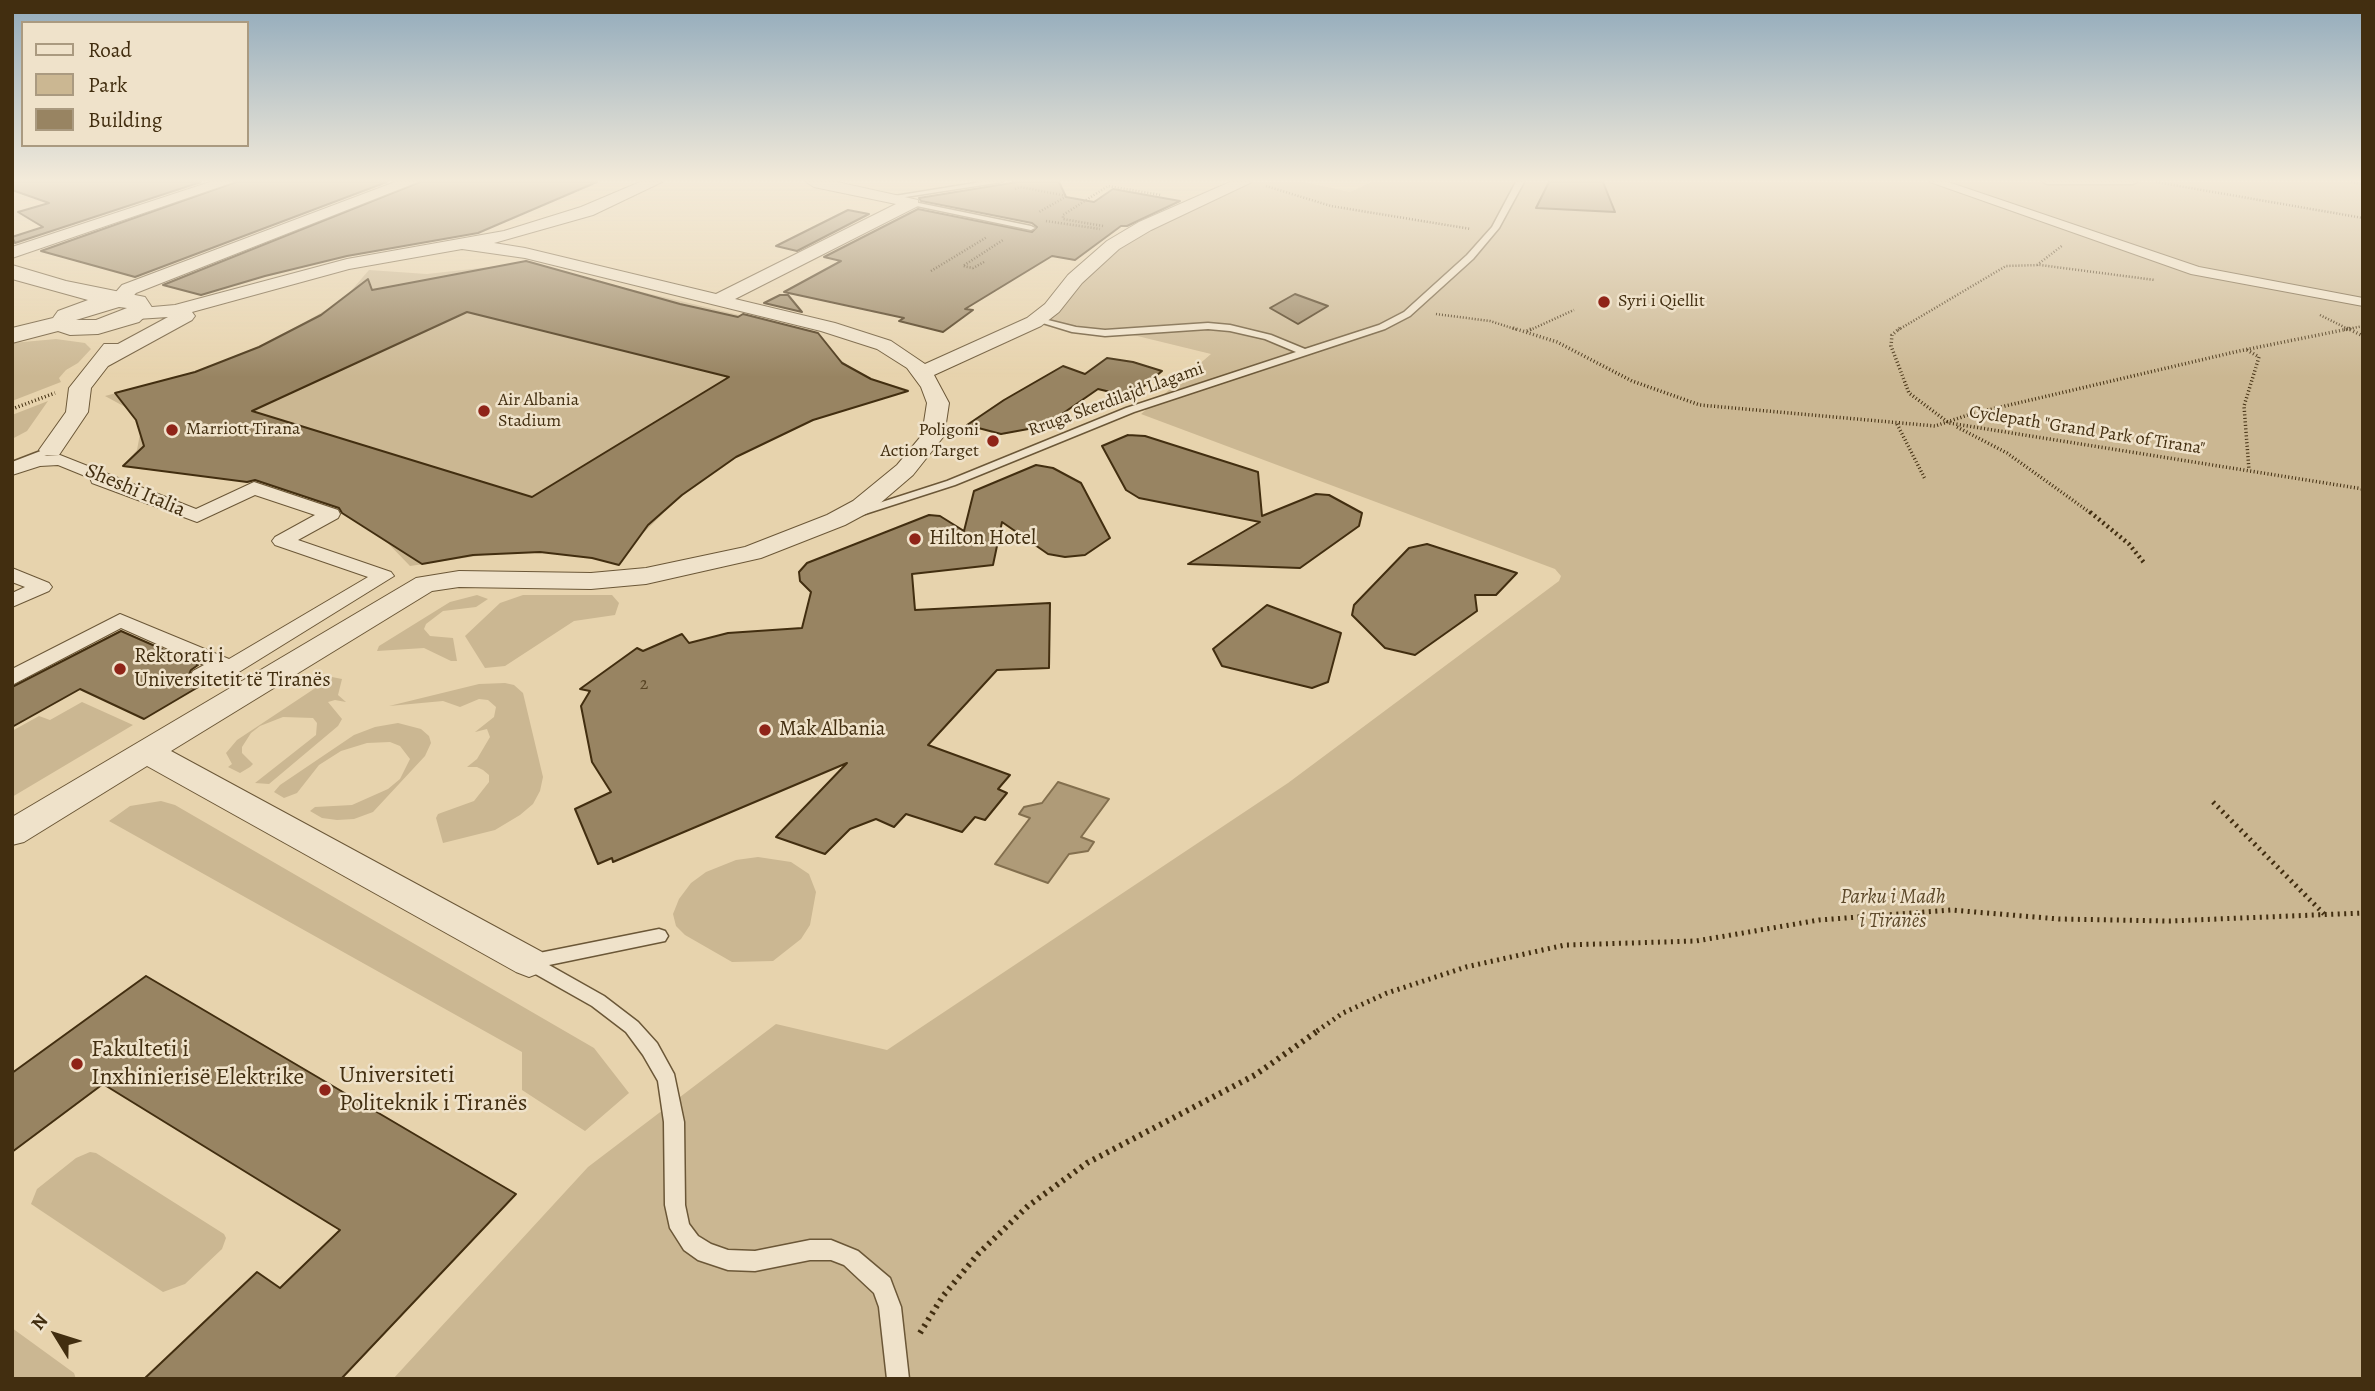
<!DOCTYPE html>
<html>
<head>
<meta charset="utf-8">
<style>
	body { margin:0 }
	#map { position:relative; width:2375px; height:1391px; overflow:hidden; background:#e7d3ad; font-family:Alegreya,serif }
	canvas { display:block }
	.frame { position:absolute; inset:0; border:14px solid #422e10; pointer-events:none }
	.legend { position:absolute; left:21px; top:21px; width:228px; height:126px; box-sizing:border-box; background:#efe2ca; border:2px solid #aa9a80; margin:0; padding:9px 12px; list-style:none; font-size:21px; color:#422e10 }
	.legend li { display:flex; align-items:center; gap:14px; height:35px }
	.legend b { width:35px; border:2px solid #aa9a80 }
	.north { position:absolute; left:21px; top:1300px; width:70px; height:70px; -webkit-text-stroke:5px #efe2ca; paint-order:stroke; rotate:308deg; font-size:19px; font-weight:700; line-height:28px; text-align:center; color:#422e10 }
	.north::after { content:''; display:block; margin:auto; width:24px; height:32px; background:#422e10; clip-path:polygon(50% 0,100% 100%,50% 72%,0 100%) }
</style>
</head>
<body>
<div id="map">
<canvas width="2375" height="1391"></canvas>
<div class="frame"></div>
<ul class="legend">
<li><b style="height:9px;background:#efe2ca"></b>Road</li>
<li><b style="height:19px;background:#cbb792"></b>Park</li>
<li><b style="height:19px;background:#988462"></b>Building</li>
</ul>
<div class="north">N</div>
</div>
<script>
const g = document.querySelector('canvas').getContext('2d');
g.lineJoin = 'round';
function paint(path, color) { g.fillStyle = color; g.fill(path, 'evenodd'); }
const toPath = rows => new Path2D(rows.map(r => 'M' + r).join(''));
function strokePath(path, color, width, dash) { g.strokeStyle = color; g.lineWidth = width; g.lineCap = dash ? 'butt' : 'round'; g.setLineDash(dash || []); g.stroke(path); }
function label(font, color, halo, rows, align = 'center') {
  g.font = font + ' Alegreya,serif'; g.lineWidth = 5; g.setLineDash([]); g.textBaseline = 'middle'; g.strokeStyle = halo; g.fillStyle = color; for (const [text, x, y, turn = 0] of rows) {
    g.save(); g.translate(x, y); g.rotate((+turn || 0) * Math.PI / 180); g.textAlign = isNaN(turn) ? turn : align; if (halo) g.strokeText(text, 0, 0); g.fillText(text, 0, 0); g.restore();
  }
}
paint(toPath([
	[1244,182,1305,182,1350,192,1372,182,2363,182,2363,1379,393,1379,588,1167,776,1024,887,1050,1288,783,1559,581,1561,576,1555,569,1141,414,1211,354,1125,333,1105,333,1039,319,1102,253],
	[507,265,588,279,819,334,838,358,852,368,871,379,910,390,813,420,736,457,682,495,632,544,592,558,540,552,491,554,410,566,380,535,344,514,304,497,232,479,122,467,137,450,140,434,136,420,127,408,105,396,195,372,274,340,343,300,369,270,427,274],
	[56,339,85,343,91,349,78,363,66,370,59,378,61,382,12,401,12,343],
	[48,401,27,431,12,439,12,415],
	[477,595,488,599,476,607,443,611,426,624,424,629,430,636,453,638,457,661,451,661,424,648,377,651,379,646,450,602],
	[523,595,612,595,619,603,615,615,574,621,505,666,485,668,465,636,500,603],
	[332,677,342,679,338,695,346,702,335,700,328,702,342,719,338,726,269,784,255,783,316,735,317,723,313,718,283,717,260,726,251,733,242,747,242,753,253,764,250,767,240,773,228,767,232,764,226,753,237,740],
	[505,683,514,685,523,693,543,777,540,791,533,804,520,815,495,830,443,843,436,818,438,814,474,801,489,782,489,775,483,770,477,767,467,767,477,759,490,737,487,729,475,732,494,717,496,707,488,700,479,699,460,707,443,701,389,706,479,684],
	[82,702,133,725,12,797,12,731,39,716,50,720],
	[398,723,421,729,429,736,431,743,425,756,373,812,354,819,337,820,322,818,310,811,315,807,352,805,388,789,400,779,410,759,400,746,390,742,367,743,341,751,319,765,297,793,284,798,274,792,280,785,354,735,375,727],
	[161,801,175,805,594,1048,629,1093,585,1131,522,1090,522,1052,109,821,130,806],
	[758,857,791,862,809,874,816,892,810,925,801,939,773,961,732,962,685,935,676,926,673,914,679,899,691,883,706,872,736,860],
	[90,1152,96,1153,224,1234,226,1238,222,1249,185,1284,163,1292,31,1204,37,1189,76,1158],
	[12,1328,74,1373,76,1379,12,1379]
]), '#cbb792');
const water = toPath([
	[1058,782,1109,799,1081,837,1094,842,1088,851,1069,854,1048,883,995,864,1030,818,1019,814,1024,807,1042,803,1058,782]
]);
paint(water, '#af9b78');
strokePath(water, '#836f4e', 2);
const building = toPath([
	[12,182,201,182,15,243,12,237,43,227,18,212,49,203,12,190,12,182],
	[236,182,387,182,135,277,41,251,236,182],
	[420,182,597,182,478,233,347,256,265,276,201,295,163,285,420,182],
	[1017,182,1059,182,1066,197,1094,202,1113,189,1180,201,1127,226,1121,226,1075,260,1052,256,965,309,973,310,943,332,899,321,904,318,784,292,841,261,824,257,918,209,1032,232,1037,227,1032,223,921,201,919,198,1017,182],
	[1549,182,1603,182,1615,212,1536,208,1549,182],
	[848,210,869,214,797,251,776,246,848,210],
	[526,261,680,304,738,317,743,314,818,333,842,363,871,379,908,391,813,420,736,457,682,495,648,525,619,565,592,558,540,552,473,555,422,564,342,513,339,508,255,480,247,482,123,466,144,446,136,420,115,393,195,372,259,347,321,315,368,279,372,290,526,261],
	[467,312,729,377,532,497,252,411,467,312],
	[1295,294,1328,306,1298,324,1270,308,1295,294],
	[780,295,788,295,802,312,764,303,780,295],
	[1107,358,1133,362,1162,371,1131,397,1098,389,1049,423,1050,425,1001,434,967,425,1004,400,1063,366,1085,374,1107,358],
	[1128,435,1145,436,1258,472,1262,516,1316,494,1329,495,1362,513,1359,526,1300,568,1188,564,1260,522,1139,498,1126,490,1102,446,1128,435],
	[1036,465,1053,468,1081,483,1110,538,1085,555,1065,557,1048,554,1002,522,993,565,912,574,915,610,1050,603,1049,668,997,670,928,745,1010,775,998,789,1007,793,985,820,975,817,962,832,906,814,894,827,876,819,850,829,825,854,776,837,847,763,613,862,612,858,598,864,575,809,611,792,592,762,581,706,590,691,580,689,637,648,643,651,682,634,689,643,728,633,802,628,811,592,800,581,799,572,807,563,929,515,940,516,964,531,974,491,1036,465],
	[1427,544,1517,573,1496,595,1475,595,1477,611,1415,655,1385,648,1352,615,1354,605,1409,548,1427,544],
	[1267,605,1341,633,1328,682,1312,688,1222,666,1213,649,1267,605],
	[121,631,198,665,191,670,188,677,200,686,144,719,80,689,12,727,12,687,121,631],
	[146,976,516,1194,341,1379,144,1379,257,1272,280,1288,340,1230,103,1084,12,1152,12,1073,146,976]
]);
paint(building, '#988462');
strokePath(building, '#422e10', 2);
const service = toPath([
	[981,182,1002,182,886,200,882,198,981,182],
	[1516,182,1524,182,1499,228,1473,259,1410,316,1385,329,1134,412,955,485,862,515,854,515,852,513,854,511,947,481,1126,408,1296,352,1265,339,1230,331,1208,329,1105,336,1072,332,1036,321,1036,317,1076,327,1105,330,1208,323,1230,325,1271,335,1305,349,1379,325,1404,312,1467,255,1492,227,1516,182],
	[2043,182,2137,182,2133,184,2047,184,2043,182],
	[909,201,1031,226,1035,228,1031,230,912,205,909,205,909,201],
	[51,447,56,450,55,452,12,468,12,462,51,447],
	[659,929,665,931,668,936,665,941,549,965,604,996,638,1022,657,1043,674,1074,684,1122,685,1205,689,1224,698,1236,711,1244,728,1250,755,1251,810,1240,831,1240,858,1251,890,1278,893,1286,901,1307,909,1379,887,1379,879,1307,874,1293,844,1265,831,1260,810,1260,755,1271,728,1270,698,1260,684,1250,670,1228,665,1205,664,1122,658,1081,643,1055,626,1032,592,1006,523,967,520,962,523,957,529,955,659,929]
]);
const pedestrian = toPath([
	[1930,182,1948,182,2199,267,2363,298,2363,306,2191,274,1930,182],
	[60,455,196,509,254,482,338,510,340,514,338,518,298,540,391,572,394,576,218,685,210,687,193,681,190,676,193,671,204,665,121,628,12,685,12,669,120,614,229,659,368,577,275,545,272,541,275,537,315,515,255,495,197,522,92,483,90,478,58,465,40,466,12,475,12,464,38,456,60,455],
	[12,568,49,583,52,587,49,591,12,607,12,593,25,587,12,582,12,568]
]);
const minor = toPath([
	[210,182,234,182,12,258,12,247,210,182],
	[395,182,418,182,136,293,126,304,112,304,109,300,122,285,395,182],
	[640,182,662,182,593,215,494,243,525,248,716,294,896,204,814,187,806,182,837,182,918,200,918,206,735,299,835,323,891,341,925,364,1027,318,1045,304,1068,275,1107,241,1139,222,1230,182,1252,182,1151,230,1119,249,1082,283,1059,312,1041,326,934,375,949,403,944,436,913,475,871,511,845,525,761,558,646,584,591,589,459,587,432,591,171,751,542,952,547,962,542,972,529,977,516,972,147,766,24,842,12,845,12,817,416,578,459,571,591,573,646,568,745,547,827,515,853,501,897,465,922,435,927,403,921,387,907,368,877,349,821,331,525,258,462,249,349,269,192,312,195,316,192,320,108,366,91,388,88,412,59,455,43,455,39,450,66,412,69,388,104,344,118,344,168,317,137,319,130,317,127,313,130,309,175,305,347,259,504,231,581,207,640,182]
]);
const tertiary = toPath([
	[12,265,66,281,145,297,153,309,139,322,98,334,70,335,58,331,12,343,12,328,53,318,58,311,88,300,12,279,12,265],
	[119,307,127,308,96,320,76,320,119,307]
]);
strokePath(service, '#6b5737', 3);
strokePath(pedestrian, '#6b5737', 2);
strokePath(minor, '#6b5737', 2);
strokePath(tertiary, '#6b5737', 2);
strokePath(toPath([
	[2156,182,2363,218],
	[2351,182,2363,184],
	[1266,186,1331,206,1471,229],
	[1015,189,1020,187,1067,196,1039,212],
	[1046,221,1100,229],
	[1103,226,1063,219,1063,215,1108,186,1161,195],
	[984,262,973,268,963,266,1003,240],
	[2037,265,2063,245],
	[931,271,987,237],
	[1436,314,1490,321,1518,330],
	[2320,315,2350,330],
	[1530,330,1574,310],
	[1898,330,2006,266,2040,265,2155,280],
	[2344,330,2363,326]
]), '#422e10', 2.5, [1, 2]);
strokePath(toPath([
	[1513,328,1557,342,1632,381,1700,405,1935,426,1971,414,2239,351,2353,328],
	[1900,328,1892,335,1891,346,1909,393,1949,423,2363,489],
	[2347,328,2363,336],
	[1527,331,1533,328],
	[2247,350,2259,357,2244,406,2249,470],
	[12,409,55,393],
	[1897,424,1925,479],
	[1957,427,2007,453,2092,514]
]), '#422e10', 3.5, [1, 2.5]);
strokePath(toPath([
	[2090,512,2129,544,2145,564]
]), '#422e10', 4.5, [2, 3.5]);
strokePath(toPath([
	[2213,802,2324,914],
	[1317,1031,1343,1013,1387,993,1466,967,1565,945,1696,941,1819,920,1951,910,2059,919,2169,921,2363,913]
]), '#422e10', 5, [2, 4.5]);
strokePath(toPath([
	[920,1333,943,1296,978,1254,1028,1206,1087,1163,1255,1075,1319,1030]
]), '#422e10', 6, [2.5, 5]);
paint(service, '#efe2ca');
paint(pedestrian, '#efe2ca');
paint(minor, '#efe2ca');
paint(tertiary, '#efe2ca');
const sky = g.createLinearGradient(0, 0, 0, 377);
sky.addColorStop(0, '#91aabb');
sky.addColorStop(0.48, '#f4ebda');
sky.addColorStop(1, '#f4ebda00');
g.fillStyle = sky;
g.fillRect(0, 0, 2375, 377);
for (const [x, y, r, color] of [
	[1604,302,7,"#8f2418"],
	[484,411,7,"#8f2418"],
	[172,430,7,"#8f2418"],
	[993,441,7,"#8f2418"],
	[915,539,7,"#8f2418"],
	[120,669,7,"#8f2418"],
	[765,730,7,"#8f2418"],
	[77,1064,7,"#8f2418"],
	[325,1090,7,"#8f2418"]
]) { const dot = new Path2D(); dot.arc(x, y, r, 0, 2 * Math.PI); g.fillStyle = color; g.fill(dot); strokePath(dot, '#efe2ca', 2.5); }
label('18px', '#422e10', '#efe2ca', [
	["Syri i Qiellit",1618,302],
	["Air Albania",498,401],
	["Stadium",498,422],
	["Marriott Tirana",186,430],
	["Poligoni",979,431,"right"],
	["Action Target",979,452,"right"]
], 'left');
label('18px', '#422e10', '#efe2ca', [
	["Rruga Skerdilajd Llagami",1116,400,-20],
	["Cyclepath \"Grand Park of Tirana\"",2087,431,9]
]);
label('18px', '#584424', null, [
	["2",644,685]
]);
label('21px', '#422e10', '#efe2ca', [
	["Sheshi Italia",135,491,23]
]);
label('21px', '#422e10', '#efe2ca', [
	["Hilton Hotel",929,539],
	["Rektorati i",134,657],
	["Universitetit të Tiranës",134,681],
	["Mak Albania",779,730]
], 'left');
label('italic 21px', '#5d492a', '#efe2ca', [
	["Parku i Madh",1893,898],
	["i Tiranës",1893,922]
]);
label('24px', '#422e10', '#efe2ca', [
	["Fakulteti i",91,1050],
	["Inxhinierisë Elektrike",91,1078],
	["Universiteti",339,1076],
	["Politeknik i Tiranës",339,1104]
], 'left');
</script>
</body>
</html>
